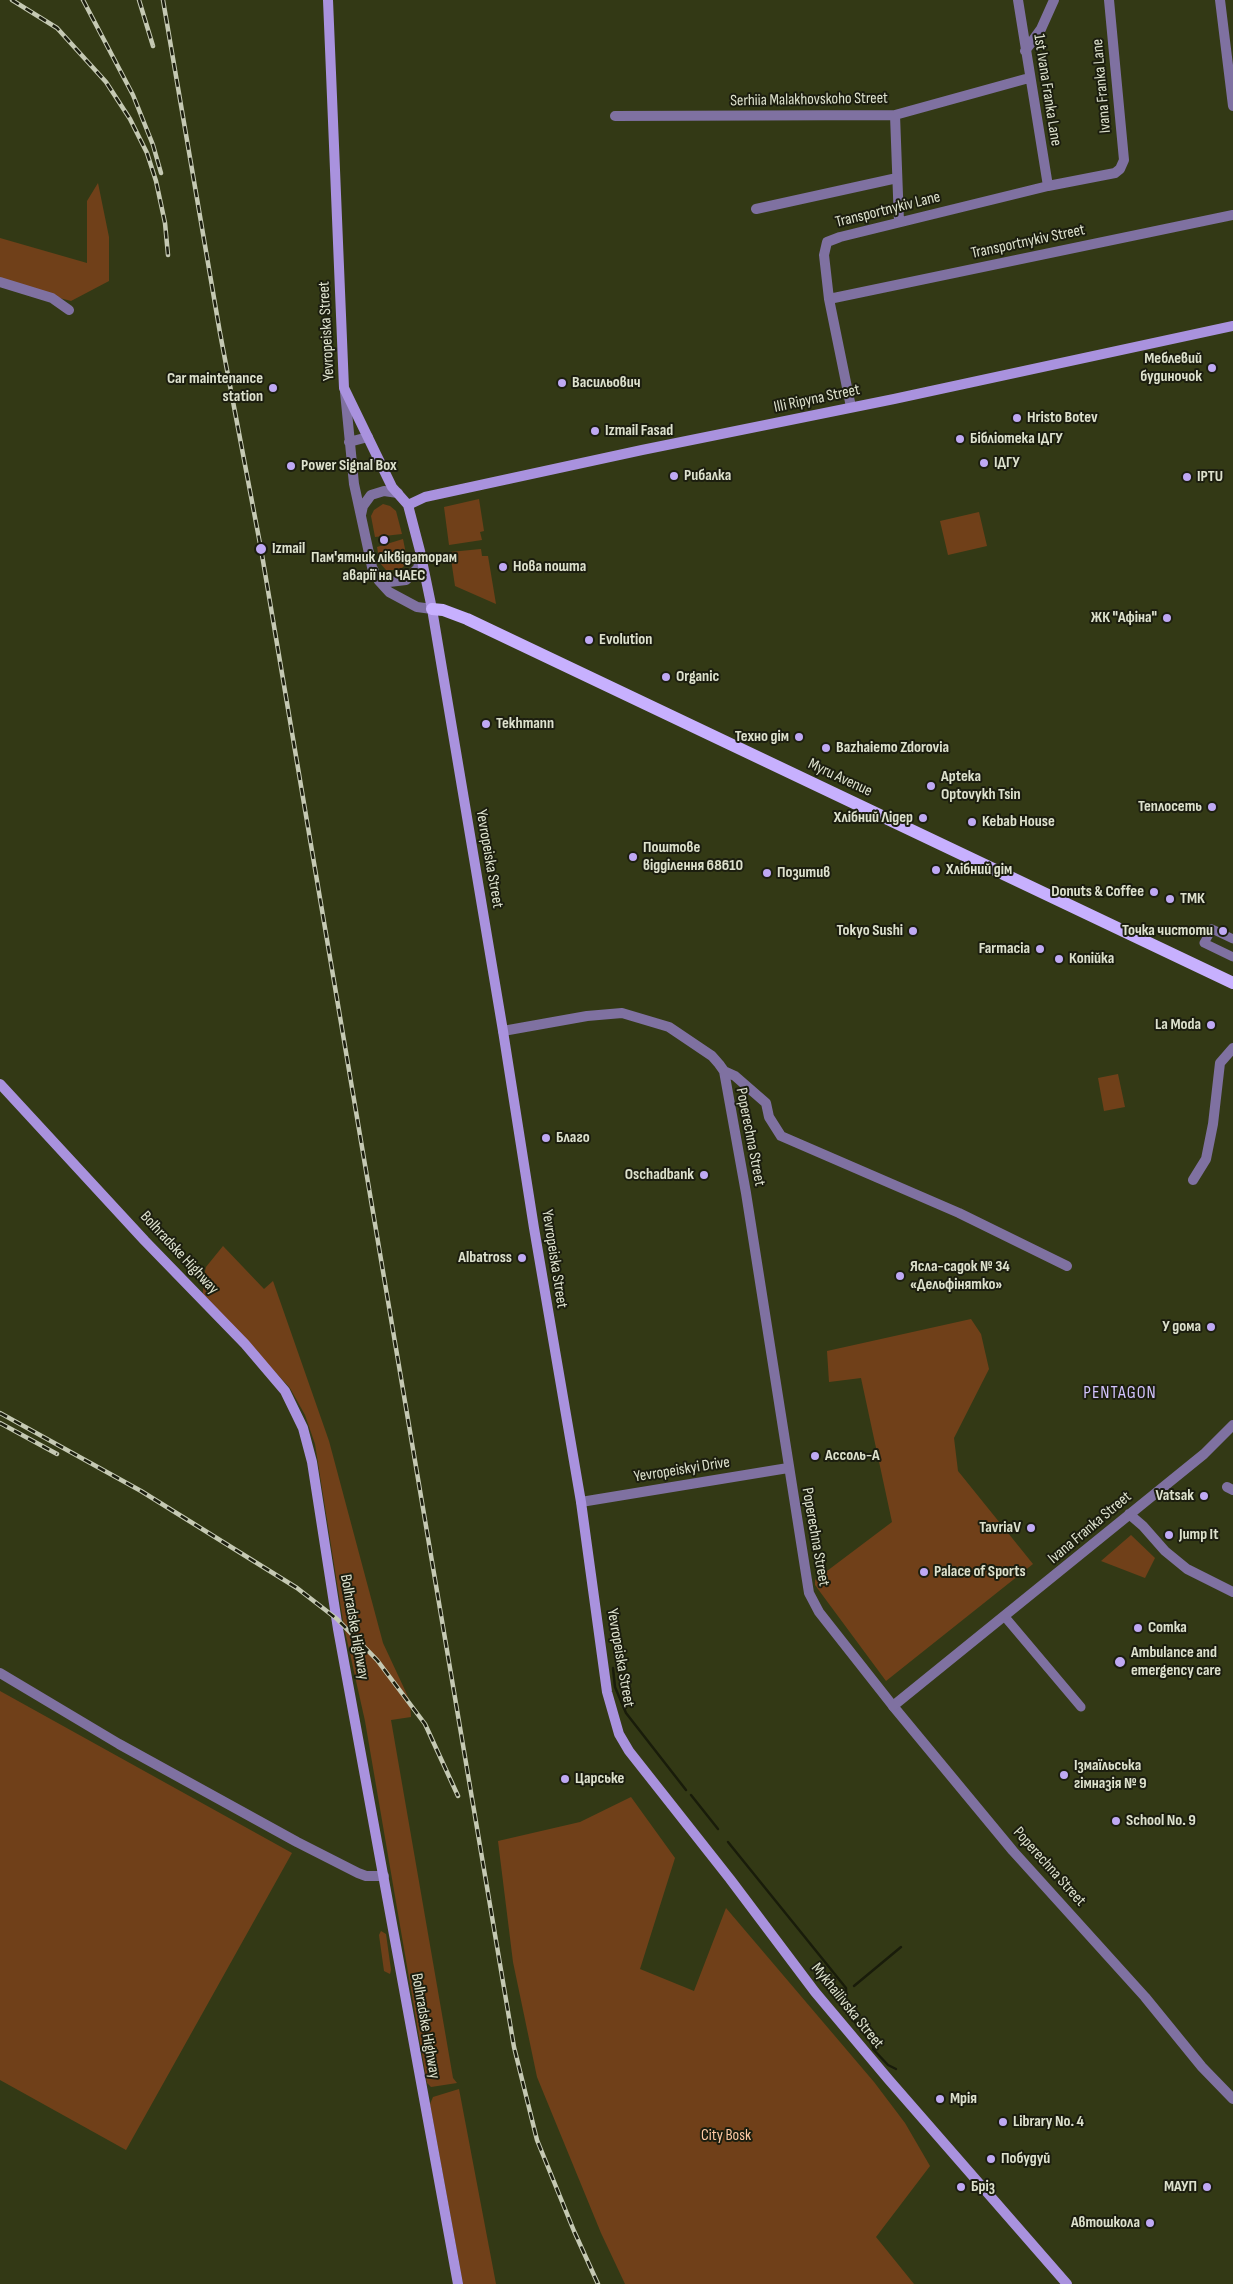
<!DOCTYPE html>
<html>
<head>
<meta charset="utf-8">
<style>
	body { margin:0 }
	canvas { display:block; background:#333915 }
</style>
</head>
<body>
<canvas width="1233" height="2284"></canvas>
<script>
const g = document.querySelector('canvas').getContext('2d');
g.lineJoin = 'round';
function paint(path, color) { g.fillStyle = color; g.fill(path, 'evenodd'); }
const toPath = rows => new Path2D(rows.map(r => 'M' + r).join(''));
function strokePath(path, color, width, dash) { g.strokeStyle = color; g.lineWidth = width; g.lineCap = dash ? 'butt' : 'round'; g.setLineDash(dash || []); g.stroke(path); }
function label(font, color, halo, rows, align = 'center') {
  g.font = font + ' "Sofia Sans Condensed",sans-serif'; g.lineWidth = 4; g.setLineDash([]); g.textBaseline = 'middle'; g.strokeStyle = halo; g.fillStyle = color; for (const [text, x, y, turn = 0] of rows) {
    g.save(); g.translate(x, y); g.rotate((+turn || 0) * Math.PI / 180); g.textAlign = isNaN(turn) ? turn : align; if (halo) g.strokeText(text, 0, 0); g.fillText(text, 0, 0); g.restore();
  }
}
paint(toPath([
	[98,183,109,237,109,281,71,301,0,282,0,238,87,263,87,201],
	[479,499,484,531,480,532,482,540,449,545,444,507],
	[383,504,390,506,396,511,402,534,375,537,371,516,374,510],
	[979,512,987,546,948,555,940,521],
	[403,539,407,559,406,564,400,570,386,570,380,563,377,547],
	[481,549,482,556,488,556,496,604,455,586,450,552],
	[1118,1074,1125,1107,1104,1111,1098,1078],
	[223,1246,264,1289,273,1281,329,1441,383,1643,410,1701,411,1717,391,1720,453,2078,457,2083,431,2087,427,2083,365,1721,344,1627,315,1444,305,1415,290,1388,203,1294,203,1280,206,1267],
	[971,1319,981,1334,989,1369,954,1438,958,1471,1033,1564,886,1681,815,1585,815,1580,892,1522,861,1378,829,1382,827,1351],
	[1131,1535,1155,1558,1145,1578,1101,1561],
	[0,1691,292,1853,126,2150,0,2080],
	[631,1797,675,1858,640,1969,694,1991,726,1908,874,2082,905,2123,930,2166,876,2237,914,2284,625,2284,601,2233,537,2077,513,1962,498,1841,580,1822],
	[381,1931,386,1934,391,1970,390,1974,384,1971,379,1935],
	[459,2089,496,2284,463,2284,430,2104,433,2097]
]), '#704019');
strokePath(toPath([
	[613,1668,615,1687,626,1713,686,1790],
	[691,1795,718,1829],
	[728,1842,846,1988,846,2011,873,2045,873,2049,888,2065,896,2069],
	[854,1986,901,1947]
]), '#191c0a', 2.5);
strokePath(toPath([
	[1233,939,1212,929,1204,943,1233,957],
	[1005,1617,1081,1707]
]), '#7f71a1', 9);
strokePath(toPath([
	[1018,0,1048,186],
	[1220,0,1233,106],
	[1025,51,1041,29,1054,0],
	[895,115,899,222],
	[615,116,895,115,1029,78],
	[756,209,897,178],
	[0,282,52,298,69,310],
	[829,299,1233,215],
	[851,407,829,299,824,255,827,242,840,237,1048,186,1115,173,1120,169,1124,160,1109,0],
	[503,1031,587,1016,622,1013,669,1027,712,1056,719,1064,724,1071,746,1193,809,1593,819,1612,893,1706,1013,1851,1145,1997,1202,2067,1233,2099],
	[724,1071,735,1076,766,1103,769,1117,781,1136,959,1213,1067,1266],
	[1193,1180,1206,1159,1213,1124,1220,1063,1233,1048],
	[1227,1487,1233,1490],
	[581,1502,788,1468],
	[0,1673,119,1744,297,1842,358,1873,366,1876,384,1876]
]), '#7f71a1', 10);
strokePath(toPath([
	[345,392,354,484,372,567,379,581,389,592,417,607,432,609],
	[349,442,368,437],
	[361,515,363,506,371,495,384,491,398,493],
	[379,576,389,582,406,580,418,568,421,555],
	[1129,1514,1143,1526,1165,1551,1187,1569,1233,1592],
	[893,1706,1204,1454,1233,1425]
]), '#7f71a1', 10);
strokePath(toPath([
	[328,0,344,388,392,487,408,505,420,551,432,609,503,1031,534,1228,581,1502,607,1692,619,1734,629,1751,730,1879,815,1992,889,2080,1067,2284],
	[408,505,425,497,642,450,894,399,1233,326],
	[0,1084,145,1241,245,1344,285,1391,303,1428,312,1462,338,1629,458,2284]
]), '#a992de', 10);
strokePath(toPath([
	[432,609,443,610,467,619,1233,983]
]), '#c7b0fe', 12);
const rail = toPath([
	[12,0,57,28,106,82,130,119,147,153,156,181,165,223,168,255],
	[83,0,133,95,153,145,161,173],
	[139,0,153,46],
	[163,0,220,333,261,549,514,2047,537,2140,574,2231,598,2284],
	[0,1413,141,1491,297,1588,337,1619,377,1660,425,1724,458,1796],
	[0,1423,57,1454]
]);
strokePath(rail, '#c5c9b3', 4.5);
strokePath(rail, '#1c1e0f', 2.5, [8]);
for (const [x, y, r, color] of [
	[1212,368,5,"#bfa9f4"],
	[562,383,5,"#bfa9f4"],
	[273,388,5,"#bfa9f4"],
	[1017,418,5,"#bfa9f4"],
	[595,431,5,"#bfa9f4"],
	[960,439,5,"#bfa9f4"],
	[984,463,5,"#bfa9f4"],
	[291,466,5,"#bfa9f4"],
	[674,476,5,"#bfa9f4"],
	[1187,477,5,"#bfa9f4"],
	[384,540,5,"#bfa9f4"],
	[261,549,6,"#bfa9f4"],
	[503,567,5,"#bfa9f4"],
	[1167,618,5,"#bfa9f4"],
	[589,640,5,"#bfa9f4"],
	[666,677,5,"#bfa9f4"],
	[486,724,5,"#bfa9f4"],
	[799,737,5,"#bfa9f4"],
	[826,748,5,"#bfa9f4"],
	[931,786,5,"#bfa9f4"],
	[1212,807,5,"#bfa9f4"],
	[923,818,5,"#bfa9f4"],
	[972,822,5,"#bfa9f4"],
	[633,857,5,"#bfa9f4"],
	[936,870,5,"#bfa9f4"],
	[767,873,5,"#bfa9f4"],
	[1154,892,5,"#bfa9f4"],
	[1170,899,5,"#bfa9f4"],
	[913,931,5,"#bfa9f4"],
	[1223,931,5,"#bfa9f4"],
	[1040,949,5,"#bfa9f4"],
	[1059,959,5,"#bfa9f4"],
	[1211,1025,5,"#bfa9f4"],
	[546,1138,5,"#bfa9f4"],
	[704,1175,5,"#bfa9f4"],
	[522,1258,5,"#bfa9f4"],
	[900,1276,5,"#bfa9f4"],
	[1211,1327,5,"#bfa9f4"],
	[815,1456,5,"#bfa9f4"],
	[1204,1496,5,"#bfa9f4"],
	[1031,1528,5,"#bfa9f4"],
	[1169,1535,5,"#bfa9f4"],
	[924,1572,5,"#bfa9f4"],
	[1138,1628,5,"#bfa9f4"],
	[1120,1662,6,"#bfa9f4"],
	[1064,1775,5,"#bfa9f4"],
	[565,1779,5,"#bfa9f4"],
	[1116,1821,5,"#bfa9f4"],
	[940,2099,5,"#bfa9f4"],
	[1003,2122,5,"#bfa9f4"],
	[991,2159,5,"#bfa9f4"],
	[961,2187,5,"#bfa9f4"],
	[1207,2187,5,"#bfa9f4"],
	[1150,2223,5,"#bfa9f4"]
]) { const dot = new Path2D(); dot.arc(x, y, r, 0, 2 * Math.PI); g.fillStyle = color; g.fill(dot); strokePath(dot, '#1c1e0f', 2); }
label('16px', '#dde1cd', '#1c1e0f', [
	["Ivana Franka Lane",1102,86,-95],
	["1st Ivana Franka Lane",1047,90,81],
	["Serhiia Malakhovskoho Street",809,100,-1],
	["Transportnykiv Lane",888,210,-14],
	["Transportnykiv Street",1028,242,-12],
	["Yevropeiska Street",327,331,-93],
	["Illi Ripyna Street",817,399,-12],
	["Myru Avenue",840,778,25],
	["Yevropeiska Street",489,859,80],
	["Poperechna Street",750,1137,79],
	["Bolhradske Highway",179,1253,47],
	["Yevropeiska Street",554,1259,81],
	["Yevropeiskyi Drive",682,1470,-9],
	["Ivana Franka Street",1090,1528,-40],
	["Poperechna Street",815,1537,80],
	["Bolhradske Highway",354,1627,80],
	["Yevropeiska Street",620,1658,80],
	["Poperechna Street",1049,1867,48],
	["Mykhailivska Street",847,2006,51],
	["Bolhradske Highway",425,2026,80]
]);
label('bold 16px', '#dde1cd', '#1c1e0f', [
	["Меблевий",1202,359,"right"],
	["будиночок",1202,377,"right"],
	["Car maintenance",263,379,"right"],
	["station",263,397,"right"],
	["Васильович",572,383],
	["Hristo Botev",1027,418],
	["Izmail Fasad",605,431],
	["Бібліотека ІДГУ",970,439],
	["ІДГУ",994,463],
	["Power Signal Box",301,466],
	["Рибалка",684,476],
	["IPTU",1197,477],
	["Izmail",272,549],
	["Пам'ятник ліквідаторам",384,558,"center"],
	["аварії на ЧАЕС",384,576,"center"],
	["Нова пошта",513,567],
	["ЖК \"Афіна\"",1157,618,"right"],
	["Evolution",599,640],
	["Organic",676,677],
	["Tekhmann",496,724],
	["Техно дім",789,737,"right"],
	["Bazhaiemo Zdorovia",836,748],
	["Apteka",941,777],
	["Optovykh Tsin",941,795],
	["Теплосеть",1202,807,"right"],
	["Хлібний Лідер",913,818,"right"],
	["Kebab House",982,822],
	["Поштове",643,848],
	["відділення 68610",643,866],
	["Хлібний дім",946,870],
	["Позитив",777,873],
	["Donuts & Coffee",1144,892,"right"],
	["ТМК",1180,899],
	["Tokyo Sushi",903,931,"right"],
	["Точка чистоти",1213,931,"right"],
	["Farmacia",1030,949,"right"],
	["Копійка",1069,959],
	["La Moda",1201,1025,"right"],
	["Благо",556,1138],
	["Oschadbank",694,1175,"right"],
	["Albatross",512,1258,"right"],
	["Ясла-садок № 34",910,1267],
	["«Дельфінятко»",910,1285],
	["У дома",1201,1327,"right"],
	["Ассоль-А",825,1456],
	["Vatsak",1194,1496,"right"],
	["TavriaV",1021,1528,"right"],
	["Jump It",1179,1535],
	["Palace of Sports",934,1572],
	["Сотка",1148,1628],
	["Ambulance and",1131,1653],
	["emergency care",1131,1671],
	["Ізмаїльська",1074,1766],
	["гімназія № 9",1074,1784],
	["Царське",575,1779],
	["School No. 9",1126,1821],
	["Мрія",950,2099],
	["Library No. 4",1013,2122],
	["Побудуй",1001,2159],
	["Бріз",971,2187],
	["МАУП",1197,2187,"right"],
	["Автошкола",1140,2223,"right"]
], 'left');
label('16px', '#fecaa5', '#1c1e0f', [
	["City Bosk",726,2136]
]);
g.letterSpacing = '1px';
label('18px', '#d1c2fb', '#1c1e0f', [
	["PENTAGON",1120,1393]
]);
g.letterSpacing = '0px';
</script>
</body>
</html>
